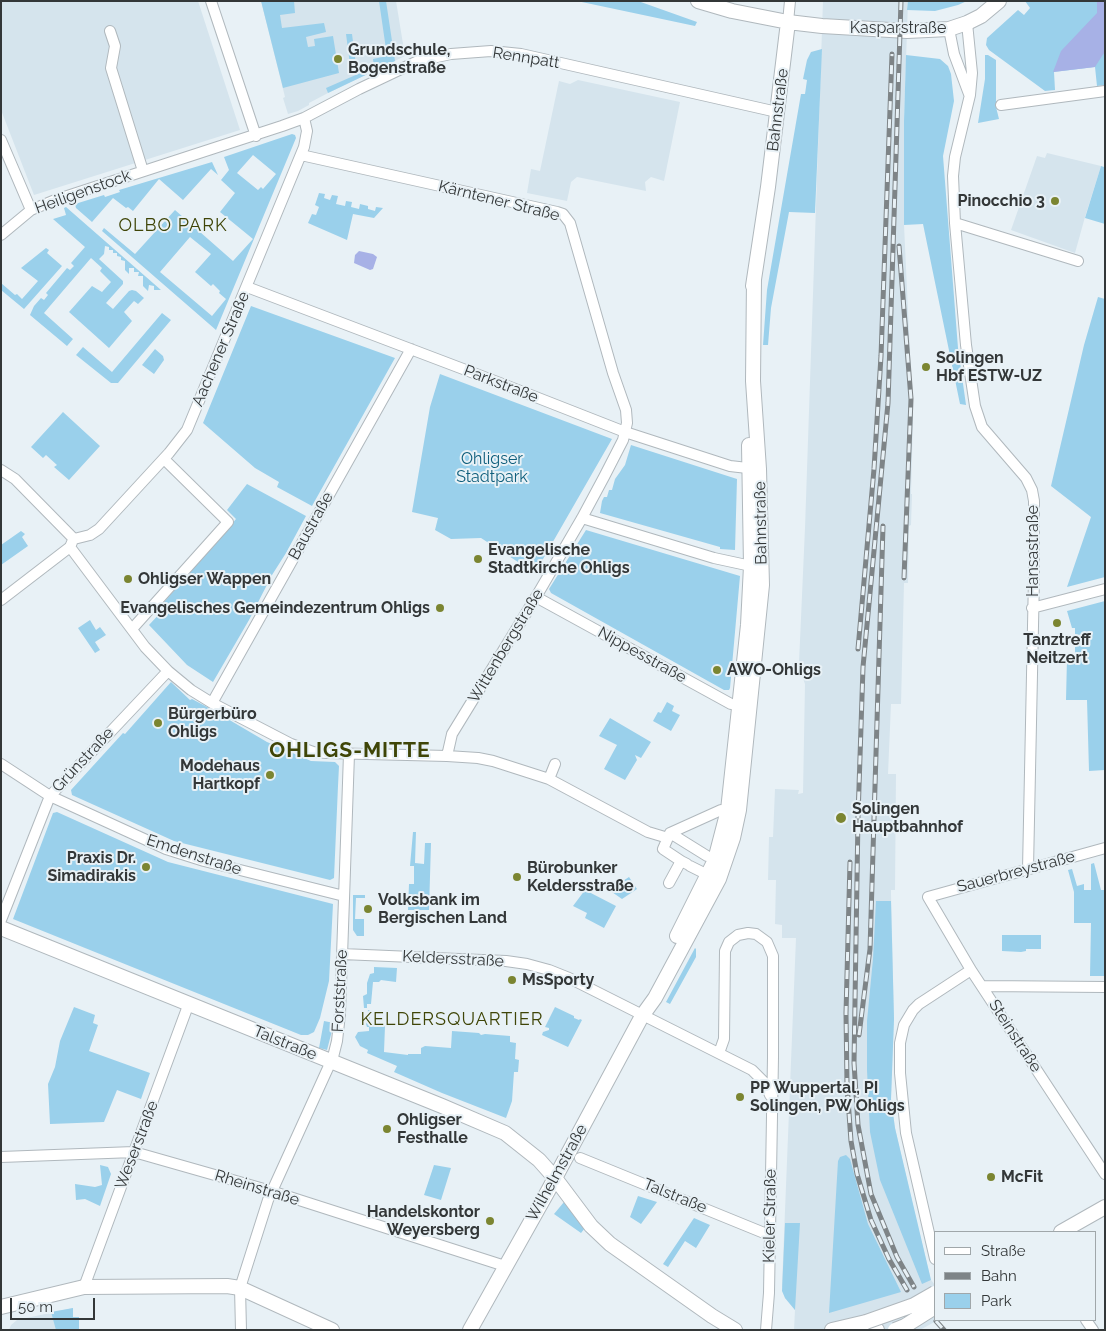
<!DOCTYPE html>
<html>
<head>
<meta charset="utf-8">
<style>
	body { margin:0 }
	#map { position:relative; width:1106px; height:1331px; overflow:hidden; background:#e8f1f6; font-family:Raleway,sans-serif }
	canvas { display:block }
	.frame { position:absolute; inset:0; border:2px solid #333738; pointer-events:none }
	.legend { position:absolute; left:934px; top:1231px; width:162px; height:90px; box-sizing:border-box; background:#e8f1f6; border:1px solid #a0a7aa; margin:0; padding:6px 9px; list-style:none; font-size:15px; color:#333738 }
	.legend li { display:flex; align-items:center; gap:10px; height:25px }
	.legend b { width:25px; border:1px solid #a0a7aa }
	.scale { position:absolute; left:10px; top:1298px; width:85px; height:22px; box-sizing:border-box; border:2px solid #333738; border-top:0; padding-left:6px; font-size:15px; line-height:18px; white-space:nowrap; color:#333738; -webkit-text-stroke:4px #e8f1f6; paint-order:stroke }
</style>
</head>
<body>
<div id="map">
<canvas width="1106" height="1331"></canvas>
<div class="frame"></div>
<ul class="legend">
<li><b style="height:6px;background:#fff"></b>Straße</li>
<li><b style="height:6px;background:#7e8487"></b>Bahn</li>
<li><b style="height:14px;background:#9ad0eb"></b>Park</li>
</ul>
<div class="scale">50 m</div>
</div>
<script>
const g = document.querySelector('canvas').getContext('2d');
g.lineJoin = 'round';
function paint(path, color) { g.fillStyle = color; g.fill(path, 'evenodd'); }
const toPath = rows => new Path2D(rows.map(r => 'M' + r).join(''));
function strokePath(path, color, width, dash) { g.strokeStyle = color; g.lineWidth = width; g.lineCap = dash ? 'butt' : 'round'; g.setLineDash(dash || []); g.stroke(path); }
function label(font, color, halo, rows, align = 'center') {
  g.font = font + ' Raleway,sans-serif'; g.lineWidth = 4; g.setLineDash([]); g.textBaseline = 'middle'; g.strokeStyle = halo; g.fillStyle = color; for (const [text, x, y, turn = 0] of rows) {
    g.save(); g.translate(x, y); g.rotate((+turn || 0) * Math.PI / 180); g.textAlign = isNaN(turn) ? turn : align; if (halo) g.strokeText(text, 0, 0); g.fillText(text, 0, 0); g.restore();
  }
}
paint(toPath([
	[1,1,198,1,240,130,34,195,1,110],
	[261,1,396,1,405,56,328,93,309,103,309,105,298,111,288,114,283,98,285,97],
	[823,1,908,1,904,121,904,225,913,418,911,494,912,494,911,525,909,526,908,583,904,583,901,704,891,704,888,774,896,774,895,890,891,890,891,894,894,1019,891,1099,895,1128,918,1227,931,1280,935,1285,935,1320,938,1320,920,1330,794,1330,795,1310,785,1298,782,1285,796,938,782,938,782,925,775,924,776,880,768,880,769,837,773,837,775,789,799,790,798,794,803,793,805,684,801,673,792,668,792,663,799,663,805,528],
	[578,80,680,102,664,181,651,177,645,182,646,191,577,177,571,182,567,201,527,193,531,169,540,171,559,81,570,84],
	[1047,153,1101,166,1085,217,1075,253,1011,230,1037,156,1045,158],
	[73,1308,73,1317,79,1317,79,1330,9,1330,11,1325,17,1320]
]), '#d5e4ed');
paint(toPath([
	[261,1,294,1,295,13,280,15,282,28,324,23,326,32,306,37,308,47,315,46,314,39,333,36,339,73,283,88],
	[379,1,386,1,395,61,328,93,326,88,374,67,373,59,387,56],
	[577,1,638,1,697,22,695,26],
	[908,1,967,1,958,5,935,11,907,10],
	[1025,1,1105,1,1105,85,1097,86,1095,67,1054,72,1055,90,1045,91,989,50,986,45,987,38,1018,10,1024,15,1030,8],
	[346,34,352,34,356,65,370,64,370,66,351,72],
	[822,49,815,213,789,212,771,308,768,345,763,345,767,290,801,94,805,94,807,80,803,79,807,60,811,52],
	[906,55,940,59,948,66,951,74,954,101,943,156,958,348,966,405,960,404,923,224,904,225,904,121],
	[985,55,988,55,996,60,996,107,999,119,978,123,985,79],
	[292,134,295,135,296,138,216,330,102,231,104,228,135,254,175,210,233,261,253,239,220,212,235,193,221,180,229,170,224,157],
	[253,155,276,174,263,189,261,187,258,190,237,173],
	[190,237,211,254,195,272,211,286,213,284,220,291,219,293,226,299,212,316,160,272],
	[212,162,218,175,211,169,183,200,159,179,133,211,128,207,126,208,113,198,92,222,76,208,75,204,104,195,105,197,120,192,119,190],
	[1105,164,1105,224,1085,218,1101,166,1104,167],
	[319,193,325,194,324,198,330,200,332,195,338,196,336,204,345,206,346,201,352,202,351,207,359,209,360,204,368,206,368,209,375,211,376,207,383,208,374,218,353,214,347,240,308,223,312,214,316,215,319,207,315,205],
	[66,207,161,290,154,290,154,286,149,285,148,291,143,286,143,276,138,276,139,272,134,272,134,268,129,268,129,274,125,270,125,261,121,260,121,257,117,256,117,253,113,253,113,250,109,250,109,247,105,246,104,254,99,259,123,281,123,284,106,303,113,309,129,291,132,290,136,291,144,298,138,304,134,301,124,312,132,321,109,348,69,312,92,286,102,292,111,282,100,271,102,268,91,258,44,313,73,339,67,346,30,315,34,306,41,298,44,300,48,295,46,293,67,268,70,270,74,266,71,263,85,247,53,219,66,215,64,208],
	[46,248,49,250,47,253,62,266,24,309,1,290,1,283,15,295,17,294,22,299,38,281,21,268],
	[1098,297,1105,299,1105,577,1067,587,1091,517,1051,486,1084,345],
	[251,306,395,358,312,506,277,487,279,482,255,468,203,423],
	[162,313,171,320,118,383,111,383,76,355,83,347,112,372],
	[155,349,163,356,164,360,154,374,142,365],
	[440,374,612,439,535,573,481,538,451,539,435,530,438,518,412,512,430,407],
	[63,412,100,446,69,480,54,467,57,465,46,455,43,458,31,447],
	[631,445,737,479,735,550,720,549,720,547,600,513,602,501,604,497,607,497,609,490,612,490,615,479,625,465],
	[247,484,306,516,286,553,272,575,249,620,213,682,187,665,149,625,162,611,159,608,236,519,227,510],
	[586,530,740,576,730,688,729,690,724,690,551,593,549,589],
	[21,531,25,534,22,537,28,546,1,565,1,545],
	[1105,601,1105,770,1089,771,1087,700,1066,700,1067,658,1075,658,1075,628,1072,628,1067,611],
	[90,620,96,630,100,627,106,635,95,642,100,650,95,653,78,628],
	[171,682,190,700,192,699,209,708,267,742,311,761,335,762,339,766,338,786,334,878,330,880,174,841,72,795,71,790,123,733,125,734],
	[667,702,674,706,672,711,680,715,671,731,653,721,658,712,661,713],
	[610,718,651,742,641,758,635,755,637,760,625,780,604,769,617,745,599,736],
	[57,812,168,862,333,904,329,981,320,1018,314,1032,308,1035,301,1035,13,919,53,813],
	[413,832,416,832,415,863,424,864,425,843,431,843,429,910,408,910,409,884,414,884,414,866,410,866],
	[1094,863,1101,890,1105,890,1105,976,1090,976,1091,923,1074,923,1074,892,1068,870,1072,869,1077,886,1084,884,1084,890,1091,890,1091,864],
	[629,877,637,889,622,899,609,890],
	[585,890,616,906,604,928,585,918,587,913,573,906],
	[353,895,365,895,365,898,356,898,355,919,364,919,364,936,357,936,353,930],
	[876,901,891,901,894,1019,891,1099,895,1128,931,1280,922,1284,880,1180,870,1132,867,1070,867,1021,873,959],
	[1002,935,1041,935,1041,949,1026,949,1026,951,1021,952,1002,951],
	[695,948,696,949,696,957,670,1004,666,1002],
	[374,967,397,968,396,982,381,980,379,982,373,982,371,1004,367,1004,367,1008,364,1008,363,996,367,994,367,983,370,974,374,973],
	[74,1007,95,1015,93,1023,98,1025,89,1051,150,1073,141,1099,117,1090,104,1122,50,1124,48,1084,55,1067,60,1041],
	[555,1007,574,1016,574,1018,579,1020,580,1019,582,1020,568,1047,542,1035,543,1032,549,1030,549,1028,545,1027],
	[368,1010,370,1010,370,1025,385,1026,384,1052,408,1055,408,1054,421,1054,421,1048,425,1046,451,1048,452,1031,479,1033,481,1035,485,1034,510,1036,510,1042,516,1043,515,1059,519,1060,518,1072,514,1072,512,1101,506,1118,442,1093,394,1072,397,1066,367,1053,368,1050,360,1046,355,1037,358,1032,369,1031,369,1027,367,1027,366,1024,367,1022],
	[324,1021,334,1023,327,1050,319,1048],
	[846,1155,850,1159,868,1224,901,1292,829,1313,838,1161,840,1157],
	[100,1165,108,1167,111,1174,100,1206,85,1199,76,1200,75,1184,95,1187,102,1185],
	[434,1165,451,1168,441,1200,424,1195],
	[638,1196,657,1202,641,1224,630,1217],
	[564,1202,585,1228,581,1233,554,1214],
	[694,1218,710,1225,696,1248,685,1241,668,1267,663,1264],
	[785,1223,800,1223,795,1310,785,1298,782,1291],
	[73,1308,73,1317,79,1317,79,1330,56,1330,51,1312]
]), '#9ad0eb');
paint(toPath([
	[1097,1,1105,1,1105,52,1102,56,1095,67,1053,72,1061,51,1097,13],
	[359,251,373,254,377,257,373,269,370,270,354,263,355,255]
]), '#a7b1e6');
const street = toPath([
	[211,1,256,136],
	[788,22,790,1],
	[967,23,972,73,970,95,955,157,953,176,955,223,966,345,975,406,982,427,1026,478,1032,490,1034,501,1034,577,1028,869],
	[949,29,954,54,969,94],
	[110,31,115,46,111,68,143,171],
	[1001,105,1105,91],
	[1,140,31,210],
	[301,155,557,212,563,214,570,223,613,373,626,410,627,423,623,440,604,477,582,518,536,597,452,734,447,756],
	[955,223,1078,261],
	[1,235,31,210,55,200,282,126,304,118,359,89,418,61,451,54,491,51,521,54,777,112],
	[247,287,500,383,625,432,730,466,756,469],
	[1,470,15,479,74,539],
	[582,518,714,558,751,566,754,571],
	[74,539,90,535,99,529,169,453,187,430,304,147,307,131,304,118],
	[70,547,145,647,168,671,191,690,212,703,291,744,313,752,327,753,447,756,478,758,493,761,549,779,648,832,668,838],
	[536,597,731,704,744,707],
	[1,600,70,547,73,540],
	[1032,608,1105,589],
	[132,629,228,522,164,459],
	[212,703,411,349],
	[1,764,50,796,166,849,204,861,344,896],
	[549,779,555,764],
	[670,833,721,810],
	[1105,848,928,897,971,970,1105,1174],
	[681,861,663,849,670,833,707,856],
	[690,866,702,872],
	[669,883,681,861,687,864],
	[1,920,50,796,168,671],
	[342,954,506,961,527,964,549,970,569,978,752,1070,765,1083,770,1095],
	[982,986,1105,987],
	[719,1053,724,1039,725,951,729,942,738,935,748,933,756,934,767,942,773,956,773,1057,769,1293,766,1330],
	[1,1157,134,1152,271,1191,505,1266],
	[580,1158,769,1235],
	[935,1259,906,1133,900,1073,900,1043,904,1025,913,1010,919,1004,971,970],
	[84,1287,189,1003],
	[1086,1320,1093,1330],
	[241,1330,240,1288,268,1200,333,1057,337,1041,340,1014,349,754]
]);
const secondary = toPath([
	[698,1,732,11,788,22,822,26,907,31,949,29,967,23,981,16,999,1],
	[753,286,768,187,788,22],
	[1,928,442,1106,505,1133,539,1160,555,1178,591,1226,610,1244,712,1316,735,1330],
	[677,936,715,860,728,810,748,625,751,566,749,445],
	[1061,1232,1105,1207],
	[1,1307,84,1287,227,1286,240,1288,332,1330],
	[470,1330,548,1191,642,1016,655,998,719,879,733,838,739,810,762,585,759,469,753,381,754,279],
	[832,1330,866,1322,877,1330]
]);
strokePath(street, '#b0b8bd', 12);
strokePath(secondary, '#b0b8bd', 16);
strokePath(street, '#fff', 10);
strokePath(secondary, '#fff', 14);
const rail = toPath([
	[901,1,888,403,863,667,858,817,854,1063,858,1125,871,1194,897,1257,914,1287],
	[899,246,911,399,904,578],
	[858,649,874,469,881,356,892,54],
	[850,862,846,1013,847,1085,851,1141,857,1174,871,1220,889,1259,907,1290],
	[859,1035,870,949,883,526],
	[936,1321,944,1330]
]);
strokePath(rail, '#7e8487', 5);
strokePath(rail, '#e8f1f6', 3, [9]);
const secondaryBridge = toPath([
	[866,1322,914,1305,935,1293],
	[895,1330,905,1326,935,1307]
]);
strokePath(secondaryBridge, '#b0b8bd', 16, []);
strokePath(secondaryBridge, '#fff', 14);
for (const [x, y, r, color] of [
	[338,59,5,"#7b8531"],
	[1055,201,5,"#7b8531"],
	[926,367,5,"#7b8531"],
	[478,559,5,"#7b8531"],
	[128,579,5,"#7b8531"],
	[440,608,5,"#7b8531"],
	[1057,623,5,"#7b8531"],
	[717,670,5,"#7b8531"],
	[158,723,5,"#7b8531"],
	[270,775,5,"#7b8531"],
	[841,818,6,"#7b8531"],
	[146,867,5,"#7b8531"],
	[517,877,5,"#7b8531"],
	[368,909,5,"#7b8531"],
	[512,980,5,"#7b8531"],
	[740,1097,5,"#7b8531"],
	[387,1129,5,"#7b8531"],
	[991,1177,5,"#7b8531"],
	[490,1221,5,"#7b8531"]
]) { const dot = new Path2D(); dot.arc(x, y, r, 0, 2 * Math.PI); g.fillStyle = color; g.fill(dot); strokePath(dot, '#e8f1f6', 2); }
label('16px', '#333738', '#e8f1f6', [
	["Kasparstraße",898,28],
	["Rennpatt",526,58,9],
	["Bahnstraße",778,110,-83],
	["Heiligenstock",83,192,-20],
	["Kärntener Straße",499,201,14],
	["Aachener Straße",221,349,-67],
	["Parkstraße",501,384,21],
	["Bahnstraße",761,523,-91],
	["Baustraße",311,526,-61],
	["Hansastraße",1033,551,-90],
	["Wittenbergstraße",506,646,-59],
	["Nippesstraße",642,655,29],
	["Grünstraße",83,760,-47],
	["Emdenstraße",194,855,18],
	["Sauerbreystraße",1016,872,-15],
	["Keldersstraße",453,959,3],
	["Forststraße",340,991,-87],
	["Steinstraße",1015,1036,57],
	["Talstraße",285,1043,22],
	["Weserstraße",137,1145,-69],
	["Wilhelmstraße",557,1173,-61],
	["Rheinstraße",257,1188,17],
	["Talstraße",675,1196,22],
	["Kieler Straße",770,1216,-89]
]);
label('bold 16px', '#333738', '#e8f1f6', [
	["Grundschule,",348,50],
	["Bogenstraße",348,68],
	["Pinocchio 3",1045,201,"right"],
	["Solingen",936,358],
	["Hbf ESTW-UZ",936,376],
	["Evangelische",488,550],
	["Stadtkirche Ohligs",488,568],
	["Ohligser Wappen",138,579],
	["Evangelisches Gemeindezentrum Ohligs",430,608,"right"],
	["Tanztreff",1057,640,"center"],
	["Neitzert",1057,658,"center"],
	["AWO-Ohligs",727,670],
	["Bürgerbüro",168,714],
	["Ohligs",168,732],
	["Modehaus",260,766,"right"],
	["Hartkopf",260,784,"right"],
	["Solingen",852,809],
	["Hauptbahnhof",852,827],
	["Praxis Dr.",136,858,"right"],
	["Simadirakis",136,876,"right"],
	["Bürobunker",527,868],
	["Keldersstraße",527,886],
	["Volksbank im",378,900],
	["Bergischen Land",378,918],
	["MsSporty",522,980],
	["PP Wuppertal, PI",750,1088],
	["Solingen, PW Ohligs",750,1106],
	["Ohligser",397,1120],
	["Festhalle",397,1138],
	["McFit",1001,1177],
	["Handelskontor",480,1212,"right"],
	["Weyersberg",480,1230,"right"]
], 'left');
label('16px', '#0d5d7b', '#e8f1f6', [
	["Ohligser",492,459],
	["Stadtpark",492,477]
]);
g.letterSpacing = '1px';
label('18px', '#3f4507', '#e8f1f6', [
	["OLBO PARK",173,226],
	["KELDERSQUARTIER",452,1020]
]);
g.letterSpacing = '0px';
g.letterSpacing = '1px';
label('bold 21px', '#3f4507', '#e8f1f6', [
	["OHLIGS-MITTE",350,751]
]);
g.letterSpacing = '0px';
</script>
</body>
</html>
